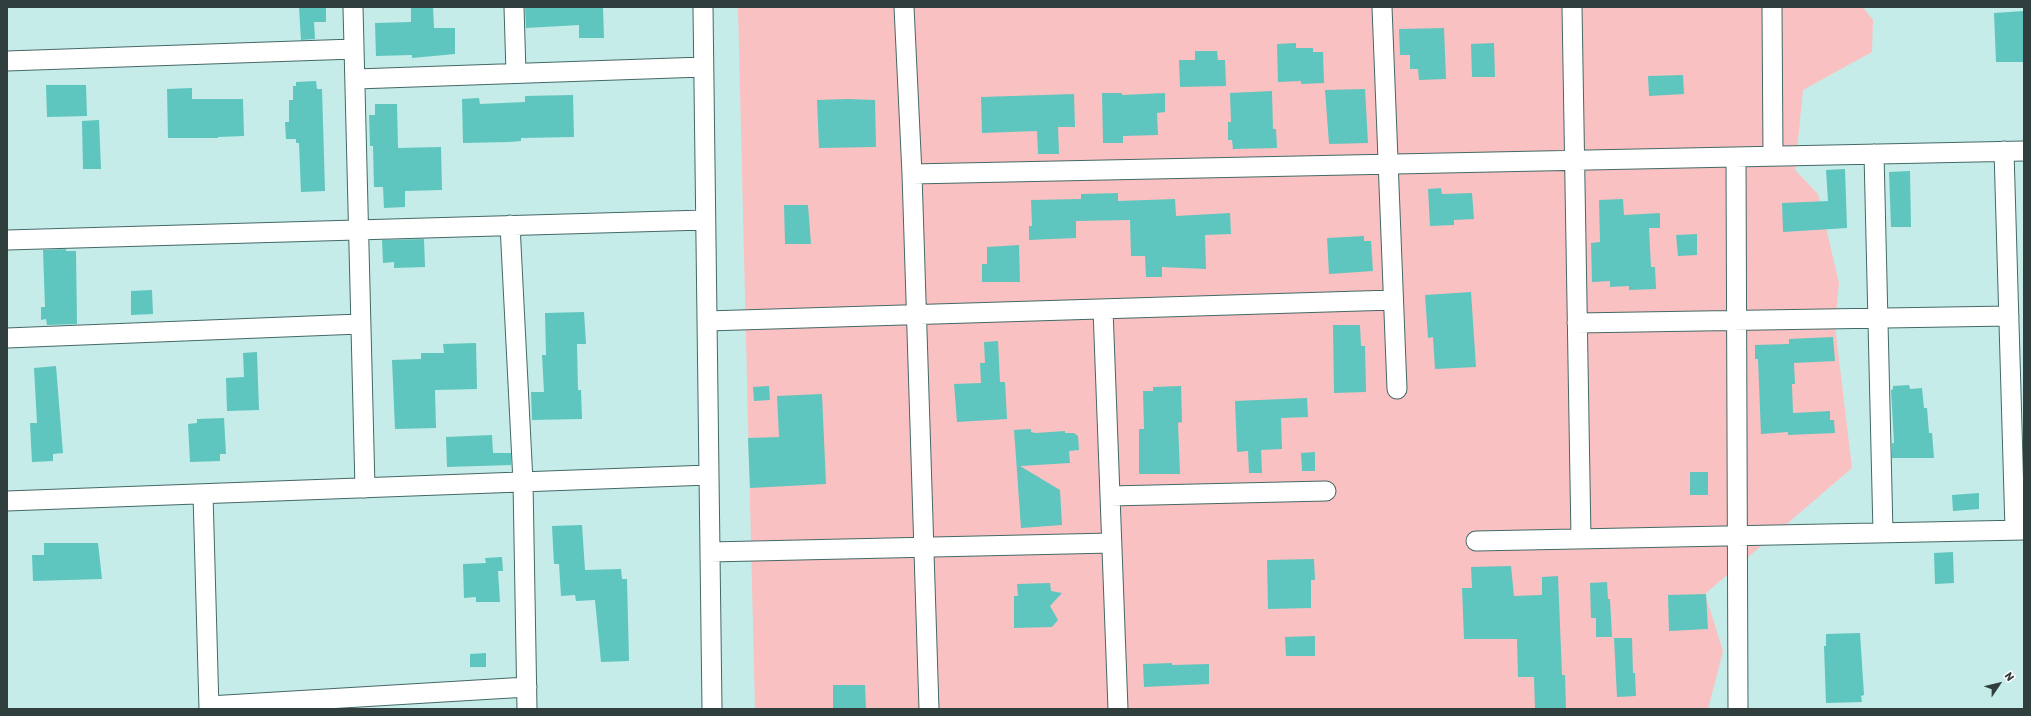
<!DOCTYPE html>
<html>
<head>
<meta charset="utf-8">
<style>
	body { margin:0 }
	#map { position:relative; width:2031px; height:716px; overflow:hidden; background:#c5ece8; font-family:Rubik,sans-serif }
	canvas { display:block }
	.frame { position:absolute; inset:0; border:8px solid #303f3e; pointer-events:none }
	.north { position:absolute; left:1979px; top:664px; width:40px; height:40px; -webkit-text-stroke:3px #fff; paint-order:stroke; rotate:55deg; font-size:11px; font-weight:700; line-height:16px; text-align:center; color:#303f3e }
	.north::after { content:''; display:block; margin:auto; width:14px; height:18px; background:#303f3e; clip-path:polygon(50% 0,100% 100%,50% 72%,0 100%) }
</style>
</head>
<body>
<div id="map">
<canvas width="2031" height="716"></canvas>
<div class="frame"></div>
<div class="north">N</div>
</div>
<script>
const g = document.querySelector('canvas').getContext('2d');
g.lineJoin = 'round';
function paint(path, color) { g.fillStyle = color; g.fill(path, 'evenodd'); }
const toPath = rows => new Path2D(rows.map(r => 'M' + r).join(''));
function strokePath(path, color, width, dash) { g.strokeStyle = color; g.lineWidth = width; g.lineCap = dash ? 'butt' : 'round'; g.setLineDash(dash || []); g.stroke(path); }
paint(toPath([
	[738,7,1863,7,1873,20,1872,52,1803,90,1795,170,1818,194,1839,283,1835,326,1852,468,1705,594,1723,651,1708,709,755,709]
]), '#fac1c2');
paint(toPath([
	[299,7,326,7,326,22,314,22,315,39,301,40],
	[411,7,433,7,434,28,455,28,455,54,412,58,412,55,376,56,375,23,411,22],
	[525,7,603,7,604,38,579,38,579,25,526,28],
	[2024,11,2024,62,1996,62,1994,13],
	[1444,28,1446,79,1419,80,1418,69,1410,69,1410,55,1400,55,1399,29],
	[1296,43,1296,48,1313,48,1313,52,1323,52,1324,83,1301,84,1301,81,1278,82,1277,44],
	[1494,43,1495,77,1472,77,1471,44],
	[1195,51,1217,51,1218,60,1225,60,1226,86,1180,87,1179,60,1195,60],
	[1683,75,1684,94,1649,96,1648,76],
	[316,81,317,89,322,89,325,191,301,192,299,143,296,143,296,139,286,139,285,122,289,122,289,100,293,100,293,86,296,86,296,82],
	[46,85,86,85,87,116,47,117],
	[192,88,192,99,243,99,244,136,218,137,218,138,168,138,167,89],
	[1365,89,1368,143,1329,144,1325,90],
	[1272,91,1273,129,1276,129,1277,148,1233,149,1232,140,1228,140,1228,122,1231,122,1230,93],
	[1102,93,1122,93,1122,95,1165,93,1165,112,1157,113,1158,135,1123,136,1123,143,1103,143],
	[1074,94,1075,127,1058,127,1059,154,1038,154,1037,131,982,133,981,97],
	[573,95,574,137,521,138,521,141,509,142,463,143,462,99,479,98,480,104,525,102,525,96],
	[848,99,875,100,876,147,819,148,817,100],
	[375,104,397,104,398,148,441,147,442,190,405,191,405,207,384,208,383,187,374,187,373,146,370,146,369,115,375,115],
	[99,120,101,169,83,169,82,121],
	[1845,169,1847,228,1783,232,1782,203,1828,201,1826,170],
	[1910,171,1911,227,1891,227,1889,172],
	[1441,188,1442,194,1472,193,1474,219,1454,220,1454,225,1430,226,1428,189],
	[1118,193,1118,201,1175,199,1176,216,1230,213,1231,234,1205,235,1206,269,1162,267,1162,277,1146,277,1145,256,1131,256,1130,220,1076,221,1076,238,1029,240,1029,226,1032,226,1031,200,1081,199,1081,194],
	[1623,199,1624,215,1660,213,1660,228,1649,228,1651,267,1655,267,1656,289,1629,290,1629,286,1610,287,1610,281,1592,282,1591,243,1600,242,1599,200],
	[784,205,808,205,811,244,785,244],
	[1697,234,1697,255,1678,256,1676,235],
	[1364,236,1364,241,1371,241,1373,271,1329,274,1327,238],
	[424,239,425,267,394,268,394,262,383,263,382,240],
	[1019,245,1020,282,982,282,982,264,987,264,987,247],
	[66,249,66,251,76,251,77,324,47,325,46,319,41,320,41,307,45,307,43,250],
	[152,290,153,314,131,315,131,291],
	[1471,292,1476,367,1435,369,1433,337,1428,338,1425,295],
	[584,312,586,344,577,344,578,390,581,390,582,419,532,420,531,392,544,392,542,355,546,355,545,313],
	[1333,325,1360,325,1361,346,1365,346,1366,392,1334,393],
	[1833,337,1835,361,1794,363,1795,384,1792,384,1793,413,1830,411,1830,420,1834,420,1835,433,1788,435,1788,432,1761,434,1758,359,1755,359,1755,345,1789,344,1789,339],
	[998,341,1000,382,1005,382,1007,419,957,422,954,384,981,383,980,363,985,363,984,342],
	[476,343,477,389,435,390,436,428,395,429,392,360,421,359,421,353,444,353,443,344],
	[257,352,259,410,227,411,226,378,244,377,243,353],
	[56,366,63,453,53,454,53,461,32,462,30,423,37,423,34,368],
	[1909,385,1910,389,1922,388,1924,408,1927,408,1929,433,1932,433,1934,458,1892,458,1892,443,1894,443,1891,390,1893,389,1893,386],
	[769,386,770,400,754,401,753,387],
	[1181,386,1182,422,1178,423,1180,474,1139,474,1139,429,1144,429,1143,391,1153,391,1153,387],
	[822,394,826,484,750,488,748,438,779,437,777,396],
	[1307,398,1308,417,1281,418,1282,449,1261,450,1262,473,1249,473,1248,451,1237,452,1235,401],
	[224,418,226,454,220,454,220,461,190,462,188,424,197,423,197,419],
	[1031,429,1031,432,1035,433,1065,431,1065,433,1074,433,1078,436,1079,450,1069,451,1070,463,1020,466,1060,490,1062,525,1021,528,1014,430],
	[492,435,493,453,511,453,511,465,447,467,446,437],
	[1315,452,1315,471,1302,471,1301,453],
	[1690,472,1708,472,1708,495,1690,495],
	[1979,493,1979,509,1953,511,1952,495],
	[582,525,585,570,621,569,622,579,627,579,629,661,601,662,595,600,576,601,575,595,561,596,559,564,554,564,552,526],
	[44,543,98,543,102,579,33,581,32,555,44,555],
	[1953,552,1954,583,1935,584,1934,553],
	[502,557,503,571,498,571,500,602,476,602,476,597,464,598,463,564,486,563,485,558],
	[1314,559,1315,580,1311,580,1311,608,1268,609,1267,560],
	[1511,566,1514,596,1542,595,1542,577,1558,576,1562,675,1565,675,1566,709,1535,709,1534,677,1518,677,1517,639,1464,639,1462,588,1472,588,1471,567],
	[1607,582,1608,599,1610,599,1612,637,1596,637,1596,618,1591,618,1590,583],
	[1050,583,1051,591,1062,593,1050,606,1058,620,1052,627,1014,628,1014,596,1018,596,1017,584],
	[1706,594,1708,629,1669,631,1668,595],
	[1860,633,1864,695,1861,696,1862,702,1826,703,1824,646,1826,646,1826,634],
	[1315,636,1315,656,1286,656,1285,637],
	[1614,638,1632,638,1633,673,1635,673,1636,696,1617,697],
	[486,653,486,667,470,667,470,654],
	[1172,663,1172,665,1209,664,1209,684,1144,687,1143,664],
	[833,685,865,685,866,709,833,709]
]), '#5ec6be');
const minor = toPath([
	[353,7,365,488],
	[514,7,516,73],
	[703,7,712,709],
	[904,7,912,174,929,709],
	[1382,7,1397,389],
	[1572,7,1581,539],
	[1772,7,1773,156],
	[7,61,354,49],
	[356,79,703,67],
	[2004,151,2015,530],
	[1874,154,1883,533],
	[1736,157,1738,709],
	[912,174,2024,151],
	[510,225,523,482,527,709],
	[7,240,705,220],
	[1103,309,1118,709],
	[707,321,1393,300],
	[1577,323,2009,316],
	[7,338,360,324],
	[203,494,209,709],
	[1110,496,1326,491],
	[7,501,709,475],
	[1476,541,2024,530],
	[710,552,1112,543],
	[209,706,527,687]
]);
strokePath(minor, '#456966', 21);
strokePath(minor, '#fff', 19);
</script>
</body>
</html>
